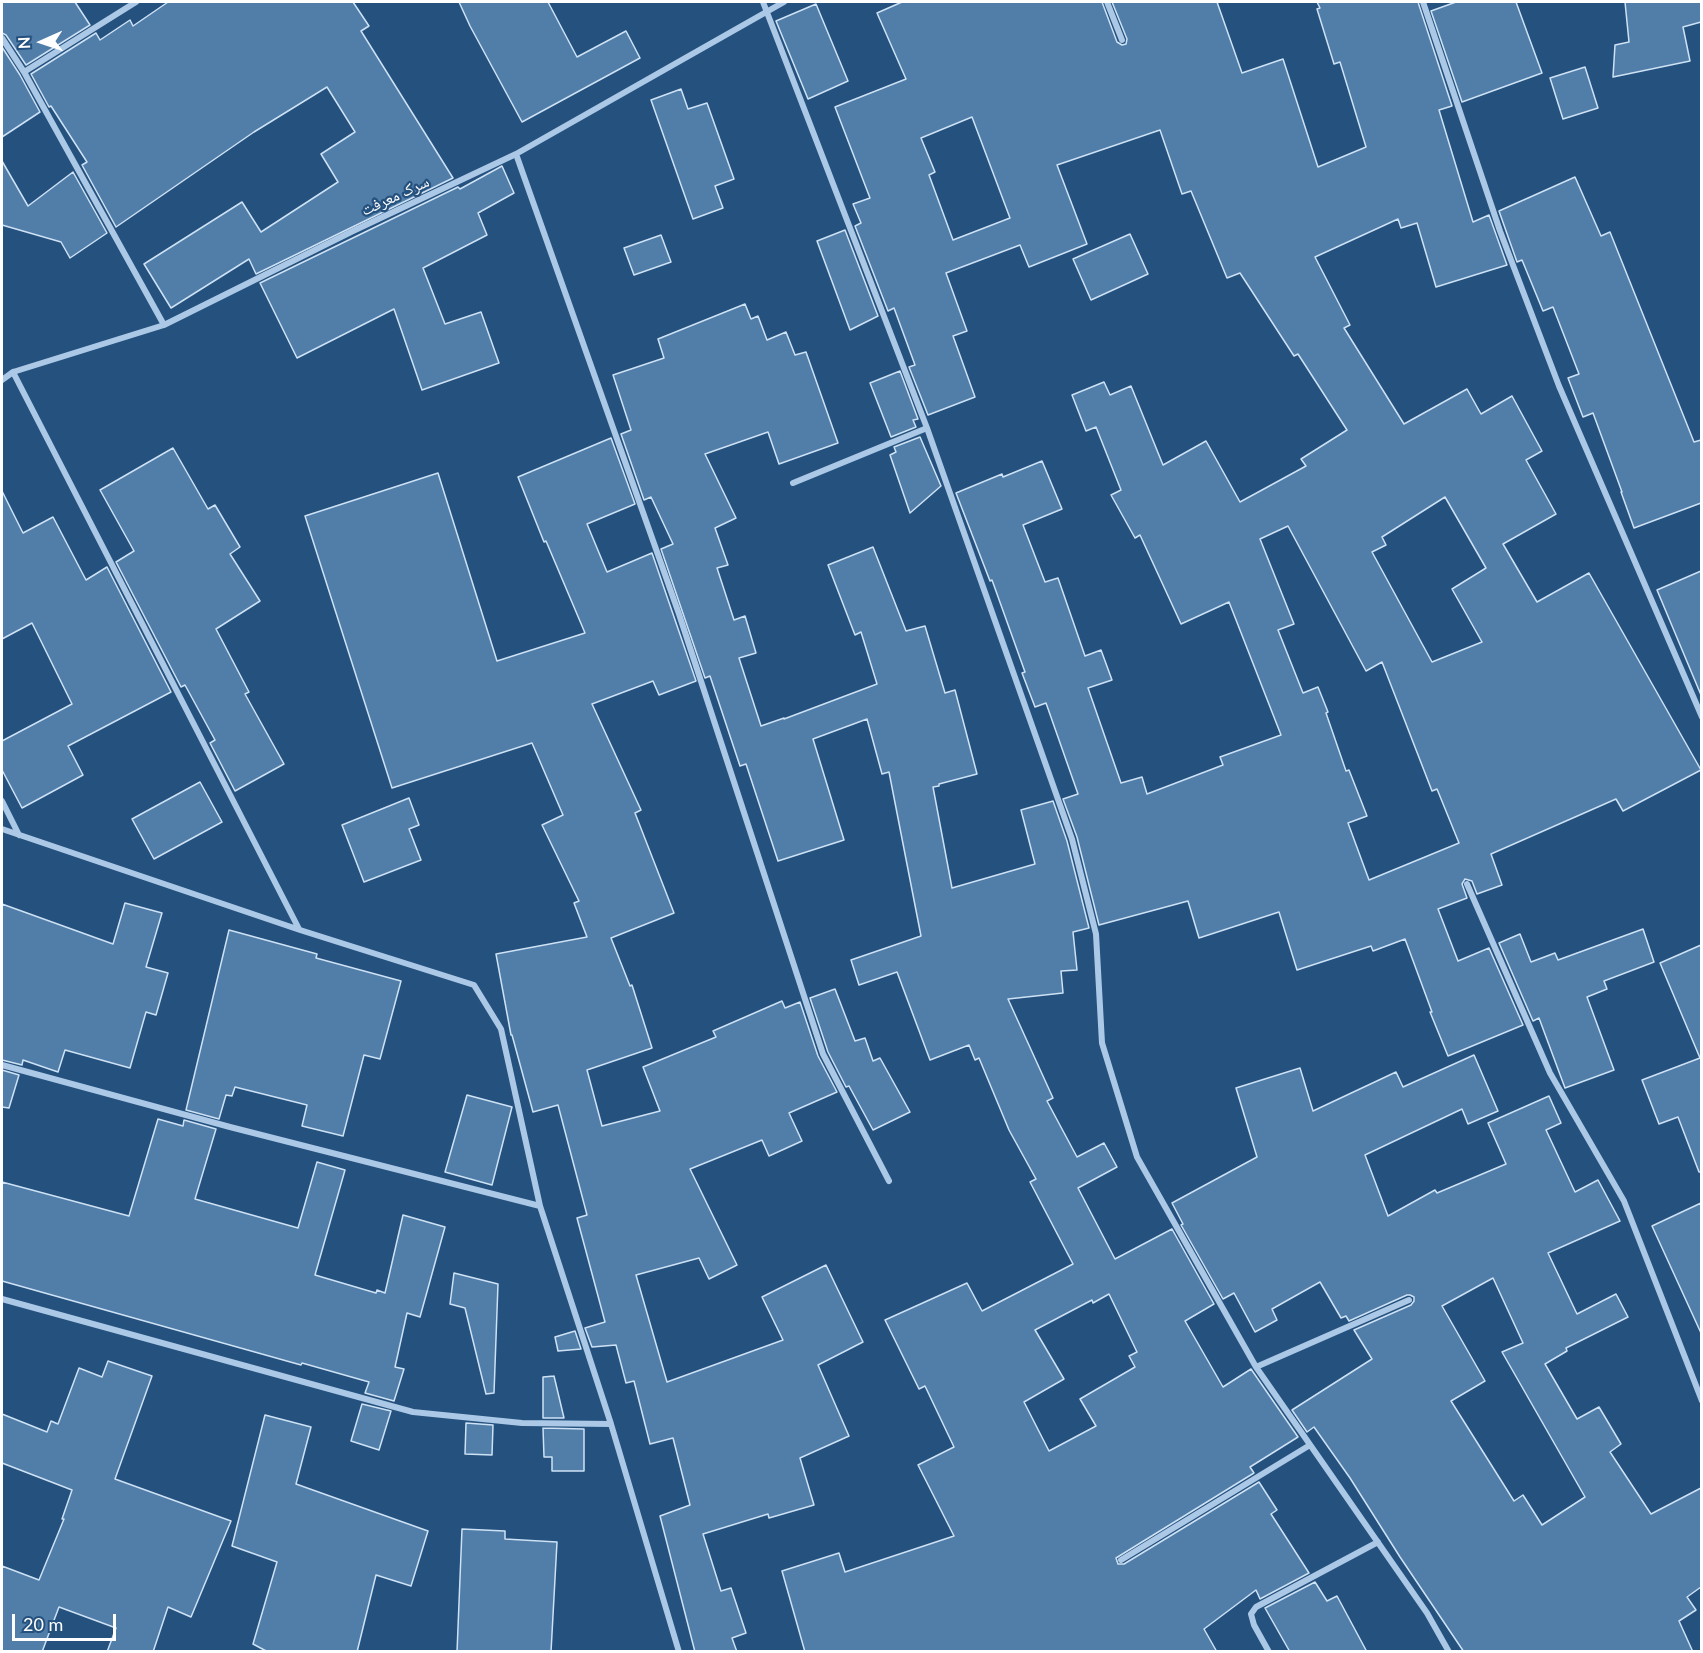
<!DOCTYPE html>
<html>
<head>
<meta charset="utf-8">
<style>
	body { margin:0 }
	#map { position:relative; width:1703px; height:1653px; overflow:hidden; background:#25517e; font-family:Lato,sans-serif }
	canvas { display:block }
	.frame { position:absolute; inset:0; border:3px solid #fff; pointer-events:none }
	.north { position:absolute; left:12px; top:12px; width:60px; height:60px; -webkit-text-stroke:4px #25517e; paint-order:stroke; rotate:267deg; font-size:16px; font-weight:700; line-height:24px; text-align:center; color:#fff }
	.north::after { content:''; display:block; margin:auto; width:21px; height:27px; background:#fff; clip-path:polygon(50% 0,100% 100%,50% 72%,0 100%) }
	.scale { position:absolute; left:12px; top:1614px; width:104px; height:27px; box-sizing:border-box; border:3px solid #fff; border-top:0; padding-left:8px; font-size:18px; line-height:21px; white-space:nowrap; color:#fff; -webkit-text-stroke:4px #25517e; paint-order:stroke }
</style>
</head>
<body>
<div id="map">
<canvas width="1703" height="1653"></canvas>
<div class="frame"></div>
<div class="north">N</div>
<div class="scale">20 m</div>
</div>
<script>
const g = document.querySelector('canvas').getContext('2d');
g.lineJoin = 'round';
function paint(path, color) { g.fillStyle = color; g.fill(path, 'evenodd'); }
const toPath = rows => new Path2D(rows.map(r => 'M' + r).join(''));
function strokePath(path, color, width, dash) { g.strokeStyle = color; g.lineWidth = width; g.lineCap = dash ? 'butt' : 'round'; g.setLineDash(dash || []); g.stroke(path); }
function label(font, color, halo, rows, align = 'center') {
  g.font = font + ' Lato,"Noto Naskh Arabic",sans-serif'; g.lineWidth = 4.5; g.setLineDash([]); g.textBaseline = 'middle'; g.strokeStyle = halo; g.fillStyle = color; for (const [text, x, y, turn = 0] of rows) {
    g.save(); g.translate(x, y); g.rotate((+turn || 0) * Math.PI / 180); g.textAlign = isNaN(turn) ? turn : align; if (halo) g.strokeText(text, 0, 0); g.fillText(text, 0, 0); g.restore();
  }
}
const building = toPath([
	[2,2,75,2,90,25,26,65,6,35,2,33,2,2],
	[168,2,353,2,369,26,361,31,453,178,256,274,249,259,171,308,144,264,242,202,261,232,338,182,321,154,355,132,327,87,254,132,116,227,82,165,87,162,51,106,49,107,31,74,96,33,100,40,130,20,133,26,168,2],
	[459,2,548,2,577,57,626,31,640,58,522,122,470,26,459,2],
	[902,2,1102,2,1117,42,1122,45,1126,44,1127,39,1112,2,1217,2,1242,73,1283,59,1318,167,1366,147,1340,62,1334,64,1317,9,1320,8,1317,2,1418,2,1452,106,1439,110,1473,222,1489,215,1507,265,1436,287,1417,223,1401,228,1398,219,1315,257,1350,325,1344,328,1404,424,1467,389,1481,414,1512,396,1542,451,1526,460,1556,514,1503,544,1537,602,1589,573,1701,770,1623,811,1616,799,1491,854,1502,885,1477,894,1472,881,1465,879,1462,884,1467,898,1438,909,1458,961,1489,948,1523,1025,1448,1056,1430,1012,1432,1012,1405,939,1373,951,1371,946,1297,970,1279,912,1199,938,1188,901,1099,925,1077,837,1063,799,1078,794,1046,703,1035,707,1022,673,1025,672,992,580,990,581,956,493,1002,474,1003,477,1042,461,1062,509,1023,525,1045,582,1058,578,1085,656,1101,650,1112,680,1088,688,1121,783,1142,777,1147,794,1223,765,1220,757,1281,735,1229,602,1181,624,1140,535,1135,538,1111,495,1121,490,1096,427,1086,431,1072,395,1104,382,1110,395,1131,386,1163,465,1206,441,1240,502,1306,466,1301,459,1347,430,1298,354,1294,356,1240,273,1227,278,1191,191,1182,194,1160,130,1057,165,1087,244,1029,267,1020,245,946,273,967,331,953,336,975,397,928,415,909,367,915,365,894,308,888,311,855,226,861,223,853,204,870,198,835,107,906,79,877,13,902,2],
	[972,117,1010,218,953,240,929,175,935,172,921,138,972,117],
	[1445,497,1486,568,1452,589,1482,642,1432,662,1372,552,1386,545,1382,537,1445,497],
	[1288,526,1366,671,1382,662,1432,791,1437,789,1459,843,1369,880,1348,823,1367,816,1349,770,1346,771,1326,713,1328,712,1318,687,1303,693,1278,630,1294,624,1260,539,1288,526],
	[1456,2,1516,2,1542,73,1462,102,1431,11,1456,2],
	[1625,2,1701,2,1701,22,1683,27,1690,61,1613,77,1615,45,1629,42,1625,2],
	[816,4,848,81,808,99,776,21,816,4],
	[2,47,20,75,40,112,2,137,2,47],
	[1585,67,1598,108,1563,119,1550,78,1585,67],
	[681,89,688,109,707,103,734,179,715,186,723,208,693,219,651,100,681,89],
	[2,161,28,206,73,172,107,233,70,258,61,242,2,225,2,161],
	[502,166,514,193,478,213,487,235,423,268,445,324,481,312,499,363,422,390,394,309,297,358,260,283,458,187,460,189,502,166],
	[1575,177,1601,236,1610,232,1694,442,1701,440,1701,503,1634,528,1621,492,1622,492,1593,413,1583,417,1568,378,1579,374,1553,307,1543,311,1522,260,1517,262,1499,211,1575,177],
	[845,230,878,316,850,330,817,241,845,230],
	[1130,234,1148,274,1091,300,1073,259,1130,234],
	[661,235,671,262,634,275,624,248,661,235],
	[745,304,751,319,758,316,767,340,786,332,795,355,806,352,838,443,779,464,768,432,705,454,736,518,715,528,728,565,717,568,734,620,745,616,756,653,739,658,761,726,784,718,784,719,877,684,861,632,855,635,828,565,873,547,906,631,925,626,945,693,955,690,977,774,939,784,939,786,933,787,952,888,1035,864,1021,810,1053,801,1067,841,1089,928,1073,932,1077,970,1061,971,1063,993,1008,999,1053,1098,1047,1101,1077,1157,1104,1143,1117,1167,1078,1188,1115,1259,1172,1229,1214,1304,1185,1321,1223,1387,1251,1369,1298,1437,1250,1467,1254,1473,1116,1558,1118,1564,1124,1564,1259,1482,1277,1510,1271,1514,1309,1573,1260,1599,1256,1590,1204,1629,1217,1652,805,1652,782,1571,839,1553,845,1572,954,1536,918,1465,954,1447,925,1386,919,1389,885,1320,967,1283,982,1311,1073,1264,1030,1182,1036,1179,1009,1130,979,1058,975,1060,969,1045,930,1060,897,972,859,985,851,960,921,936,889,772,882,774,867,719,813,739,844,840,778,861,746,764,740,766,710,676,705,678,661,549,673,544,651,497,644,500,621,434,631,430,613,375,664,358,658,339,745,304],
	[1109,1294,1137,1352,1129,1356,1135,1367,1080,1399,1096,1426,1049,1451,1024,1402,1064,1379,1035,1330,1092,1300,1093,1303,1109,1294],
	[900,371,918,419,913,420,916,427,891,437,870,383,900,371],
	[920,437,941,486,910,513,890,455,896,452,894,447,920,437],
	[611,438,635,504,587,524,607,572,652,553,696,681,659,695,653,681,592,704,641,810,635,813,674,913,611,938,630,986,632,985,652,1048,587,1070,602,1126,660,1111,643,1067,716,1037,713,1031,782,1001,785,1008,800,1002,818,1056,837,1092,789,1113,802,1141,769,1156,762,1140,690,1169,737,1265,709,1279,699,1258,636,1275,667,1382,783,1340,762,1297,826,1265,863,1342,818,1365,849,1436,800,1458,814,1505,769,1518,768,1514,703,1534,721,1591,731,1588,746,1633,732,1638,737,1652,695,1652,660,1516,690,1505,673,1438,650,1444,634,1381,626,1383,616,1345,592,1347,585,1328,605,1322,577,1218,587,1215,558,1105,533,1112,512,1035,511,1035,496,954,587,937,574,903,579,901,542,825,563,815,532,743,392,788,305,516,438,473,497,661,585,633,546,541,544,542,518,477,611,438],
	[173,448,208,509,215,505,240,547,230,554,260,601,216,629,249,692,245,694,284,764,235,791,210,743,215,740,185,685,181,687,116,562,134,551,100,490,173,448],
	[2,491,23,533,53,517,86,580,107,567,171,692,68,746,83,775,22,808,2,770,2,741,72,704,32,623,2,639,2,491],
	[1701,571,1701,695,1657,590,1701,571],
	[200,782,222,822,154,859,132,819,200,782],
	[409,798,419,825,409,829,421,860,364,882,342,825,409,798],
	[125,903,162,913,146,967,168,973,156,1015,146,1012,130,1068,65,1050,58,1072,23,1060,22,1065,2,1060,2,904,113,944,125,903],
	[1643,929,1654,962,1604,981,1607,989,1587,997,1614,1070,1565,1088,1539,1018,1533,1021,1499,943,1520,934,1531,962,1555,953,1558,960,1643,929],
	[229,930,317,954,316,958,401,981,380,1059,364,1055,343,1136,302,1126,307,1105,235,1087,232,1096,226,1095,219,1119,186,1110,229,930],
	[1701,945,1701,1172,1699,1172,1678,1117,1659,1124,1642,1080,1700,1058,1660,963,1701,945],
	[835,989,855,1041,865,1038,873,1061,880,1058,910,1112,873,1130,849,1086,846,1087,828,1052,810,998,835,989],
	[1474,1055,1498,1111,1468,1124,1462,1109,1365,1155,1388,1216,1435,1190,1437,1193,1506,1164,1488,1123,1549,1096,1561,1123,1546,1130,1575,1192,1598,1180,1620,1221,1548,1253,1577,1314,1616,1294,1628,1317,1566,1348,1567,1351,1545,1364,1577,1419,1599,1407,1621,1444,1610,1452,1651,1514,1701,1488,1701,1587,1687,1597,1696,1610,1679,1621,1693,1652,1464,1652,1400,1557,1350,1478,1314,1427,1307,1432,1292,1410,1372,1359,1354,1330,1411,1305,1414,1301,1414,1297,1410,1295,1407,1295,1349,1321,1346,1316,1341,1318,1320,1282,1272,1309,1277,1320,1255,1332,1234,1293,1223,1299,1181,1225,1183,1224,1172,1203,1257,1157,1236,1088,1300,1068,1313,1111,1396,1072,1403,1087,1474,1055],
	[1493,1278,1523,1343,1502,1352,1585,1497,1542,1525,1523,1495,1514,1501,1451,1401,1485,1381,1442,1306,1493,1278],
	[2,1070,19,1075,9,1108,2,1107,2,1070],
	[467,1095,512,1107,492,1185,445,1172,467,1095],
	[158,1119,183,1126,184,1120,216,1129,195,1199,298,1228,317,1162,345,1170,315,1275,376,1293,377,1290,385,1293,403,1215,445,1227,420,1317,407,1313,395,1367,404,1369,394,1401,365,1393,369,1382,302,1363,301,1365,2,1281,2,1182,129,1216,158,1119],
	[1701,1203,1701,1333,1652,1226,1701,1203],
	[454,1273,498,1284,494,1393,486,1394,465,1308,450,1304,454,1273],
	[575,1331,581,1349,558,1351,555,1337,575,1331],
	[108,1361,152,1376,115,1479,231,1521,191,1617,168,1607,153,1652,107,1652,116,1628,59,1607,42,1652,2,1652,2,1566,39,1580,64,1519,62,1519,72,1490,2,1463,2,1414,47,1432,51,1421,58,1424,79,1368,102,1377,108,1361],
	[554,1376,564,1418,543,1418,543,1377,554,1376],
	[362,1404,391,1411,379,1450,351,1441,362,1404],
	[265,1415,311,1427,296,1484,428,1531,411,1586,376,1575,357,1652,268,1652,253,1644,277,1562,232,1546,265,1415],
	[466,1423,493,1425,492,1455,465,1454,466,1423],
	[543,1428,584,1429,584,1471,552,1471,552,1457,544,1457,543,1428],
	[462,1529,505,1531,505,1539,557,1542,551,1652,457,1652,462,1529],
	[1315,1582,1327,1601,1337,1596,1367,1652,1290,1652,1265,1608,1315,1582]
]);
paint(building, '#517ea9');
strokePath(building, '#cee2f5', 1.5);
strokePath(toPath([
	[763,2,927,428,1072,839,1096,934,1102,1043,1137,1157,1256,1367,1427,1613,1449,1652],
	[1107,2,1122,40],
	[1423,2,1500,231,1559,386,1702,717],
	[2,38,24,72,164,325],
	[24,72,136,2],
	[516,154,679,614,823,1054,889,1181],
	[13,372,299,929],
	[2,380,13,372,164,325,353,231,516,154,784,2],
	[793,483,927,428],
	[2,801,19,835],
	[2,829,300,930,474,985,501,1029,540,1206,611,1424,679,1652],
	[1467,884,1550,1073,1624,1201,1702,1401],
	[2,1065,230,1127,540,1206],
	[2,1299,413,1412,522,1423,611,1424],
	[1256,1367,1409,1300],
	[1121,1560,1310,1445],
	[1269,1652,1254,1625,1251,1614,1256,1607,1378,1542]
]), '#abc9e6', 6);
label('16px', '#fff', '#25517e', [
	["سرک معرفت",395,196,-25]
]);
</script>
</body>
</html>
